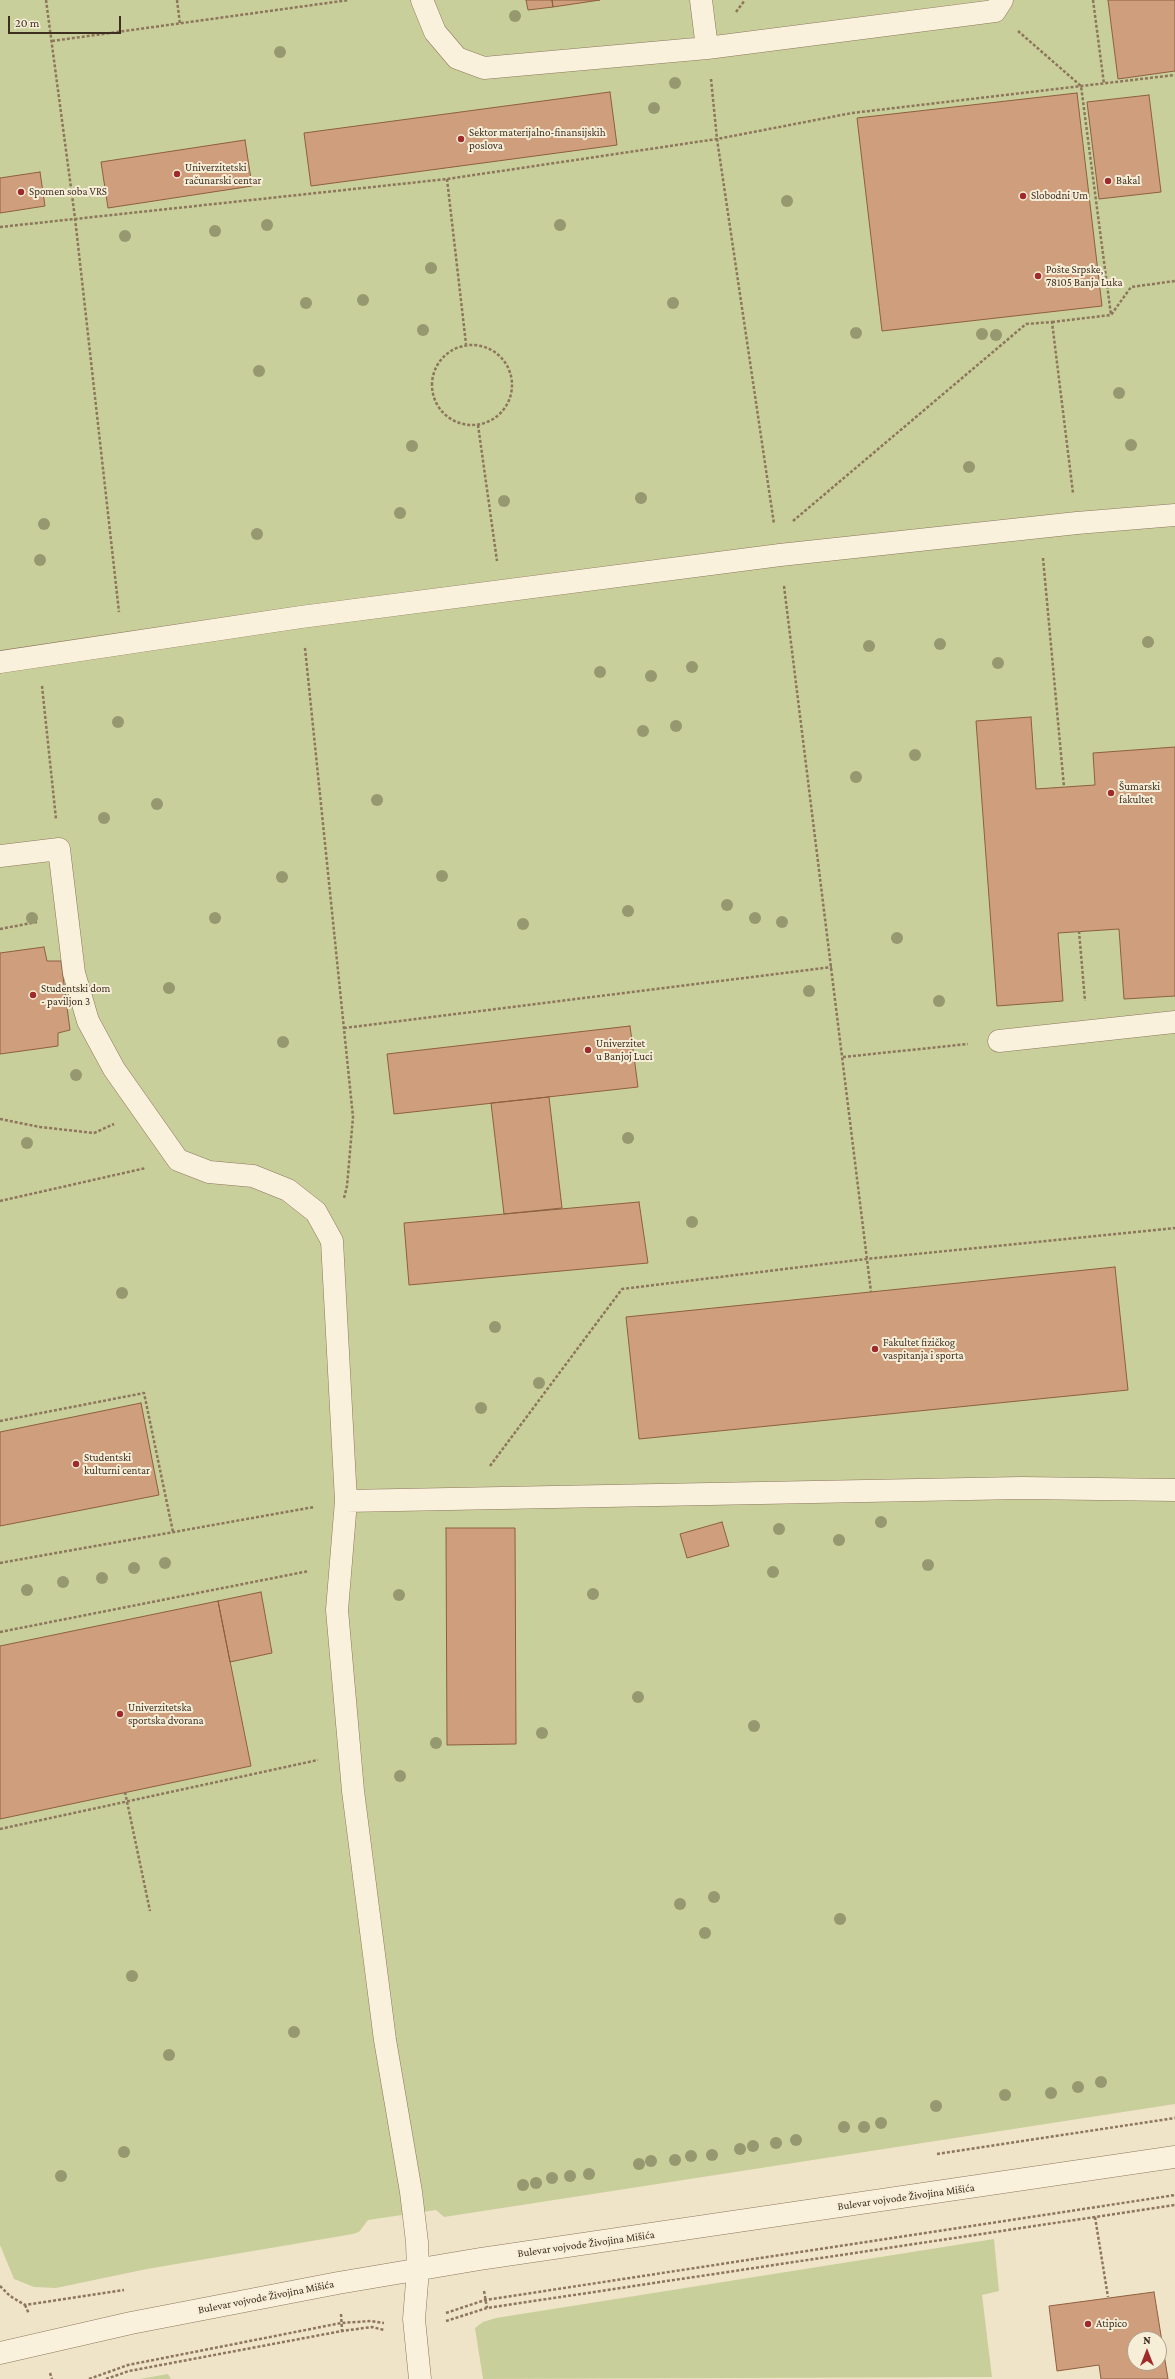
<!DOCTYPE html>
<html>
<head>
<meta charset="utf-8">
<style>
	body { margin:0 }
	#map { position:relative; width:1175px; height:2379px; overflow:hidden; background:#f0e4c8; font-family:"Crimson Pro",serif }
	canvas { display:block }
	.north { position:absolute; left:1127px; top:2331px; width:40px; height:40px; box-sizing:border-box; background:#f7eed8; border:1px solid #ada18e; border-radius:50%; rotate:0deg; font-size:11px; font-weight:700; line-height:16px; text-align:center; color:#3d2e20 }
	.north::after { content:''; display:block; margin:auto; width:14px; height:18px; background:#9e2a2b; clip-path:polygon(50% 0,100% 100%,50% 72%,0 100%) }
	.scale { position:absolute; left:8px; top:16px; width:113px; height:18px; box-sizing:border-box; border:2px solid #3d2e20; border-top:0; padding-left:5px; font-size:12px; line-height:14px; white-space:nowrap; color:#3d2e20; -webkit-text-stroke:3px #f7eed8; paint-order:stroke }
</style>
</head>
<body>
<div id="map">
<canvas width="1175" height="2379"></canvas>
<div class="north">N</div>
<div class="scale">20 m</div>
</div>
<script>
const g = document.querySelector('canvas').getContext('2d');
g.lineJoin = 'round';
function paint(path, color) { g.fillStyle = color; g.fill(path, 'evenodd'); }
const toPath = rows => new Path2D(rows.map(r => 'M' + r).join(''));
function strokePath(path, color, width, dash) { g.strokeStyle = color; g.lineWidth = width; g.lineCap = dash ? 'butt' : 'round'; g.setLineDash(dash || []); g.stroke(path); }
function label(font, color, halo, rows, align = 'center') {
  g.font = font + ' "Crimson Pro",serif'; g.lineWidth = 4; g.setLineDash([]); g.textBaseline = 'middle'; g.strokeStyle = halo; g.fillStyle = color; for (const [text, x, y, turn = 0] of rows) {
    g.save(); g.translate(x, y); g.rotate((+turn || 0) * Math.PI / 180); g.textAlign = isNaN(turn) ? turn : align; if (halo) g.strokeText(text, 0, 0); g.fillText(text, 0, 0); g.restore();
  }
}
paint(toPath([
	[0,0,1175,0,1175,2104,444,2217,436,2210,368,2220,359,2232,353,2234,147,2269,56,2288,34,2287,14,2279,0,2245],
	[994,2239,999,2291,982,2295,992,2377,483,2379,475,2328,483,2322,496,2318],
	[168,2374,171,2379,140,2379]
]), '#c9cf9b');
const building = toPath([
	[526,0,552,0,553,7,528,10,526,0],
	[552,0,600,0,553,7,552,0],
	[1108,0,1175,0,1175,71,1118,79,1108,0],
	[610,92,617,145,311,186,304,133,610,92],
	[1077,93,1102,306,882,331,857,118,1077,93],
	[1149,95,1161,192,1099,199,1087,102,1149,95],
	[245,140,252,186,108,208,101,162,245,140],
	[40,172,45,206,0,213,0,178,40,172],
	[1031,717,1036,789,1095,785,1093,753,1175,747,1175,996,1124,999,1119,929,1058,933,1063,1001,997,1006,976,721,1031,717],
	[44,947,47,961,61,961,70,1030,58,1033,58,1046,0,1054,0,953,44,947],
	[630,1026,638,1087,394,1114,387,1054,630,1026],
	[549,1097,562,1208,504,1214,491,1103,549,1097],
	[639,1202,648,1263,409,1285,404,1223,639,1202],
	[1115,1267,1128,1390,639,1439,626,1317,1115,1267],
	[141,1403,159,1495,0,1526,0,1432,141,1403],
	[722,1522,729,1546,687,1558,680,1534,722,1522],
	[446,1528,515,1528,516,1744,447,1745,446,1528],
	[261,1592,272,1653,230,1662,218,1601,261,1592],
	[218,1601,251,1766,0,1819,0,1646,218,1601],
	[1154,2292,1168,2379,1101,2379,1099,2365,1057,2371,1049,2306,1154,2292],
	[1135,2339,1159,2339,1159,2363,1135,2363,1135,2339]
]);
paint(building, '#cf9f7d');
strokePath(building, '#8d5f41', 1);
const minor = toPath([
	[422,0,435,32,457,58,484,68,707,48,701,0],
	[707,48,995,11,1002,0],
	[0,662,301,617,780,555,1077,523,1175,515],
	[0,856,59,849,74,973,88,1021,114,1069,178,1160,209,1172,253,1176,288,1190,316,1212,332,1241,346,1501,337,1610,353,1791,385,2040,411,2192,417,2242,418,2270,414,2319,420,2379],
	[999,1041,1175,1022],
	[346,1501,1021,1488,1175,1490],
	[0,2353,131,2323,338,2283,480,2259,1175,2157]
]);
strokePath(minor, '#8d765c', 23);
strokePath(toPath([
	[46,0,75,218,119,612],
	[177,0,180,24],
	[1093,0,1104,84],
	[736,12,745,0],
	[1018,31,1081,86,1111,315],
	[52,41,349,0],
	[711,79,717,139,774,524],
	[447,179,466,344],
	[0,227,447,179,717,139,852,113,1175,75],
	[1052,322,1111,315,1131,287,1175,281],
	'432 385a40 40 0 1 1 80 0a40 40 0 1 1-80 0Z',
	[478,425,497,561],
	[793,521,1026,324,1052,322,1073,493],
	[1043,558,1064,787],
	[784,586,871,1292],
	[305,648,353,1117,347,1186,344,1198],
	[42,686,56,819],
	[0,929,37,922],
	[1079,931,1085,1001],
	[344,1028,832,967],
	[843,1057,968,1044],
	[0,1119,40,1127,94,1133,114,1124],
	[0,1201,146,1168],
	[0,1421,144,1393,173,1532],
	[490,1466,622,1289,866,1259,1175,1228],
	[0,1563,314,1507],
	[0,1632,309,1571],
	[125,1792,150,1911],
	[0,1829,318,1760],
	[937,2154,1175,2118],
	[1095,2217,1108,2297],
	[0,2286,10,2296,25,2305,124,2290],
	[484,2291,487,2308],
	[25,2305,29,2314],
	[446,2313,485,2300,1175,2195],
	[341,2314,342,2331],
	[446,2321,487,2308,1175,2205],
	[50,2373,52,2379],
	[89,2379,128,2365,341,2323,371,2321,384,2323],
	[106,2379,129,2371,342,2331,372,2327,384,2330]
]), '#8d765c', 2.5, [3, 2]);
strokePath(minor, '#faf1dc', 22);
g.fillStyle = '#96986f';
for (const [x, y] of [
	[515,16],
	[280,52],
	[675,83],
	[654,108],
	[787,201],
	[267,225],
	[560,225],
	[215,231],
	[125,236],
	[431,268],
	[363,300],
	[306,303],
	[673,303],
	[423,330],
	[856,333],
	[982,334],
	[996,335],
	[259,371],
	[1119,393],
	[1131,445],
	[412,446],
	[969,467],
	[641,498],
	[504,501],
	[400,513],
	[44,524],
	[257,534],
	[40,560],
	[1148,642],
	[940,644],
	[869,646],
	[998,663],
	[692,667],
	[600,672],
	[651,676],
	[118,722],
	[676,726],
	[643,731],
	[915,755],
	[856,777],
	[377,800],
	[157,804],
	[104,818],
	[442,876],
	[282,877],
	[727,905],
	[628,911],
	[32,918],
	[215,918],
	[755,918],
	[782,922],
	[523,924],
	[897,938],
	[169,988],
	[809,991],
	[939,1001],
	[283,1042],
	[76,1075],
	[628,1138],
	[27,1143],
	[692,1222],
	[122,1293],
	[495,1327],
	[539,1383],
	[481,1408],
	[881,1522],
	[779,1529],
	[839,1540],
	[165,1563],
	[928,1565],
	[134,1568],
	[773,1572],
	[102,1578],
	[63,1582],
	[27,1590],
	[593,1594],
	[399,1595],
	[638,1697],
	[754,1726],
	[542,1733],
	[436,1743],
	[400,1776],
	[714,1897],
	[680,1904],
	[840,1919],
	[705,1933],
	[132,1976],
	[294,2032],
	[169,2055],
	[1101,2082],
	[1078,2087],
	[1051,2093],
	[1005,2095],
	[936,2106],
	[881,2123],
	[844,2127],
	[864,2127],
	[796,2140],
	[776,2143],
	[753,2146],
	[740,2149],
	[124,2152],
	[712,2155],
	[691,2156],
	[675,2160],
	[651,2161],
	[639,2164],
	[589,2174],
	[61,2176],
	[570,2176],
	[552,2178],
	[536,2183],
	[523,2185]
]) { g.beginPath(); g.arc(x, y, 6, 0, 2 * Math.PI); g.fill(); }
for (const [x, y, r, color] of [
	[461,139,4,"#9e2a2b"],
	[177,174,4,"#9e2a2b"],
	[1108,181,4,"#9e2a2b"],
	[21,192,4,"#9e2a2b"],
	[1023,196,4,"#9e2a2b"],
	[1038,276,4,"#9e2a2b"],
	[1111,793,4,"#9e2a2b"],
	[33,995,4,"#9e2a2b"],
	[588,1050,4,"#9e2a2b"],
	[875,1349,4,"#9e2a2b"],
	[76,1464,4,"#9e2a2b"],
	[120,1714,4,"#9e2a2b"],
	[1088,2324,4,"#9e2a2b"]
]) { const dot = new Path2D(); dot.arc(x, y, r, 0, 2 * Math.PI); g.fillStyle = color; g.fill(dot); strokePath(dot, '#f7eed8', 1.5); }
label('11px', '#3d2e20', '#f7eed8', [
	["Sektor materijalno-finansijskih",469,133],
	["poslova",469,146],
	["Univerzitetski",185,168],
	["računarski centar",185,181],
	["Bakal",1116,181],
	["Spomen soba VRS",29,192],
	["Slobodni Um",1031,196],
	["Pošte Srpske,",1046,270],
	["78105 Banja Luka",1046,283],
	["Šumarski",1119,787],
	["fakultet",1119,800],
	["Studentski dom",41,989],
	["- paviljon 3",41,1002],
	["Univerzitet",596,1044],
	["u Banjoj Luci",596,1057],
	["Fakultet fizičkog",883,1343],
	["vaspitanja i sporta",883,1356],
	["Studentski",84,1458],
	["kulturni centar",84,1471],
	["Univerzitetska",128,1708],
	["sportska dvorana",128,1721],
	["Atipico",1096,2324]
], 'left');
label('11px', '#3d2e20', '#f7eed8', [
	["Bulevar vojvode Živojina Mišića",906,2197,-8],
	["Bulevar vojvode Živojina Mišića",586,2244,-8],
	["Bulevar vojvode Živojina Mišića",266,2297,-11]
]);
</script>
</body>
</html>
